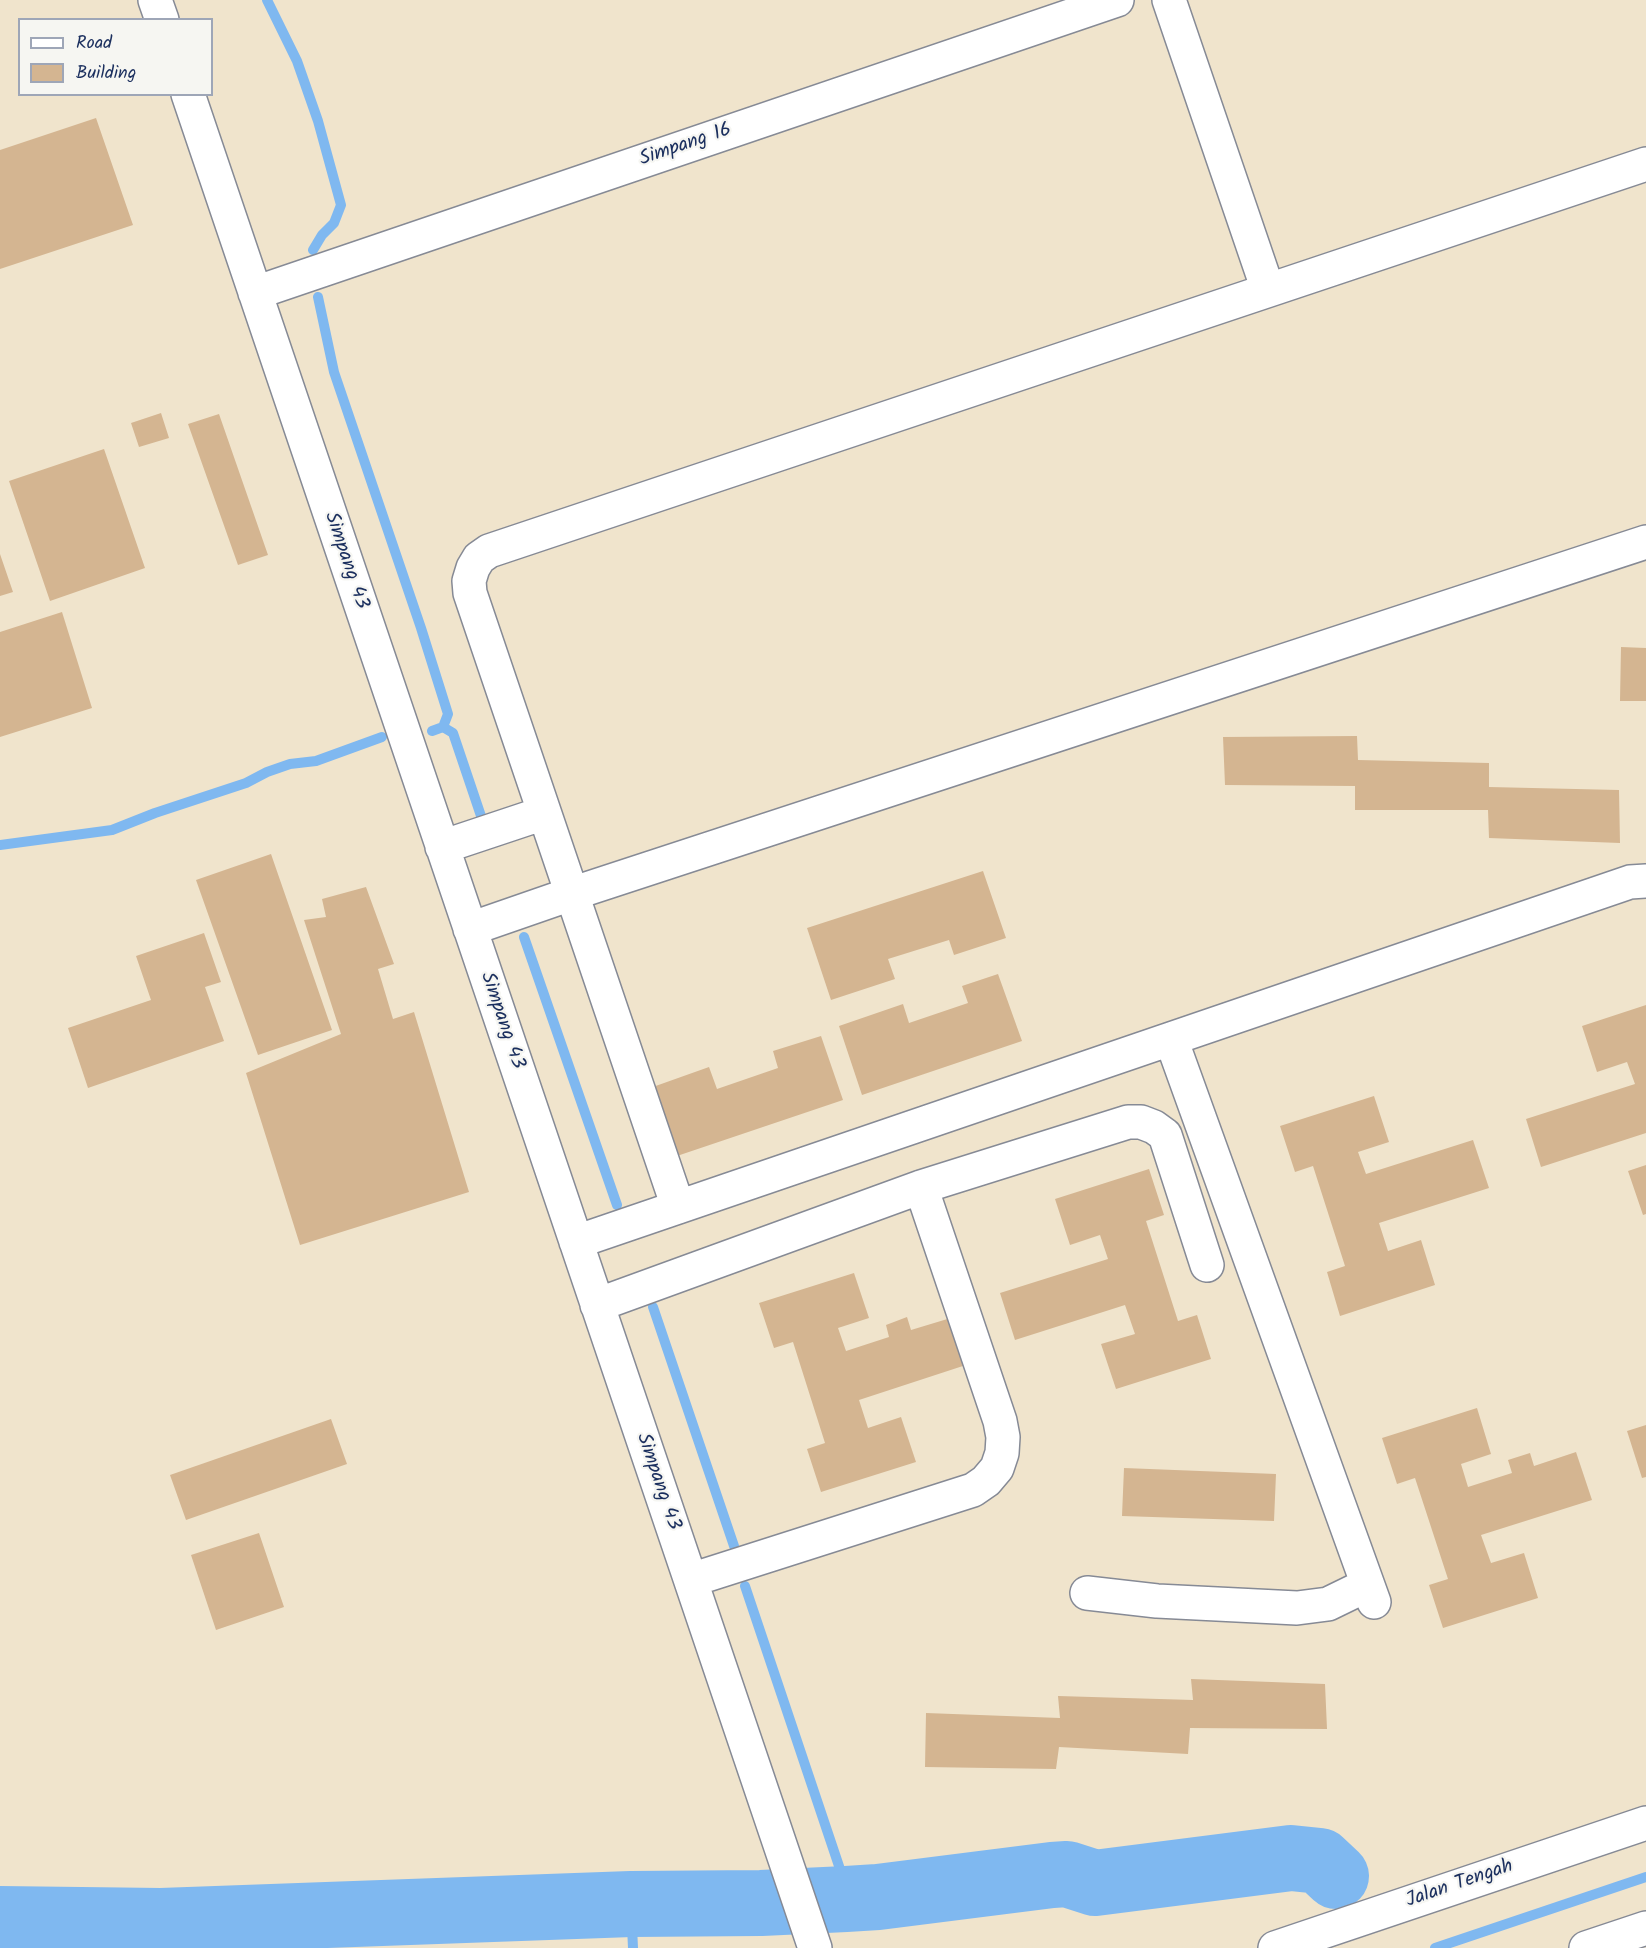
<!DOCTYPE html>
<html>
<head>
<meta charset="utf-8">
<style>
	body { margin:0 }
	#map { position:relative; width:1646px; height:1948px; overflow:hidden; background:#f0e4cc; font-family:Kalam,sans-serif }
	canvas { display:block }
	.legend { position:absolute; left:18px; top:18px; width:195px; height:78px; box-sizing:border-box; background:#f6f6f2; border:2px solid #9ea6b7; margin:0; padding:8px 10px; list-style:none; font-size:18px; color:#1b2f5e }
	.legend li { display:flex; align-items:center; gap:12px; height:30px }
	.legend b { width:30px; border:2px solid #9ea6b7 }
</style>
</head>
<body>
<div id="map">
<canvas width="1646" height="1948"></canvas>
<ul class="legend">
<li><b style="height:8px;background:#fff"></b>Road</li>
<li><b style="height:16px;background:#d4b591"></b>Building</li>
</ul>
</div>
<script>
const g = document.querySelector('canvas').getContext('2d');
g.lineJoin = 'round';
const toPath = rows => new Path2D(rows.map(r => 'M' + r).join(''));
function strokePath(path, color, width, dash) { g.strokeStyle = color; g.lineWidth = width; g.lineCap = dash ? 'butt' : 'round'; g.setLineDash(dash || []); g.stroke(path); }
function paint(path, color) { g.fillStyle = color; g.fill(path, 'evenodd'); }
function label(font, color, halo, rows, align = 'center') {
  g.font = font + ' Kalam,sans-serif'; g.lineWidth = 4.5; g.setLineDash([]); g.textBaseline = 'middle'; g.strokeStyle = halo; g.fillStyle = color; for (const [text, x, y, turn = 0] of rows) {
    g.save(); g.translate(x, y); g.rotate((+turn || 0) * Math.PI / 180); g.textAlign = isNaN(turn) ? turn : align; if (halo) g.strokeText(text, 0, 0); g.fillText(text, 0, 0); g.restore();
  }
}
strokePath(toPath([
	[267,0,297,61,318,121,341,205,334,223,322,235,313,250],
	[318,297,334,372,421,628,448,714,443,727,432,731],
	[443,727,453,733,481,816],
	[0,845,112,830,155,813,246,783,267,772,290,764,316,761,382,737],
	[524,937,617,1205],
	[653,1307,734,1546],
	[745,1586,844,1881,846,1899],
	[631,1904,633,1948],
	[1435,1948,1646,1877]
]), '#7fb8f0', 10);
strokePath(toPath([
	[0,1919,161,1921,631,1904,761,1903,846,1899,878,1897,1052,1875,1067,1874,1095,1883,1291,1858,1320,1861,1336,1876]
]), '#7fb8f0', 66);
paint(toPath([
	[96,118,133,225,0,269,0,150],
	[161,413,169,438,139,447,131,423],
	[219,414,268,555,238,565,188,424],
	[104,449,145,568,50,601,9,481],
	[0,554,13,592,0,596],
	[62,612,92,708,0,737,0,632],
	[1621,647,1646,648,1646,701,1620,701],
	[1357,736,1358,760,1489,763,1489,787,1619,790,1620,843,1489,838,1488,810,1355,810,1355,786,1225,785,1223,737],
	[271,854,332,1030,258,1055,196,880],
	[983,871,1006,938,954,955,949,940,888,959,895,979,831,1000,807,928],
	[366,887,394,964,378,969,393,1019,414,1012,469,1192,300,1245,246,1073,341,1034,304,920,326,917,322,899],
	[204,933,221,982,205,987,224,1041,88,1088,68,1028,151,1000,136,956],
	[998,974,1022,1041,862,1095,839,1026,903,1004,909,1023,968,1003,962,986],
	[1646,1005,1646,1133,1541,1167,1526,1119,1635,1084,1627,1062,1597,1072,1582,1026],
	[821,1036,843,1100,674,1157,650,1088,709,1067,717,1089,778,1068,773,1051],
	[1374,1096,1389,1142,1358,1152,1366,1174,1473,1140,1489,1188,1379,1223,1388,1251,1421,1240,1435,1285,1340,1316,1327,1272,1345,1266,1313,1166,1295,1172,1280,1126],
	[1646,1165,1646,1214,1643,1215,1628,1171],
	[1149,1169,1164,1215,1146,1221,1178,1321,1197,1315,1211,1359,1116,1389,1101,1344,1135,1334,1125,1305,1015,1340,1000,1293,1108,1259,1100,1235,1070,1245,1055,1199],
	[854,1273,869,1318,838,1328,846,1351,889,1337,886,1325,907,1317,911,1330,954,1317,969,1364,859,1400,868,1428,901,1417,916,1462,821,1492,807,1449,825,1443,793,1342,774,1348,759,1303],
	[1477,1408,1491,1454,1461,1464,1468,1487,1512,1473,1508,1460,1530,1453,1534,1466,1576,1452,1592,1500,1481,1535,1491,1563,1524,1553,1538,1598,1443,1628,1429,1585,1448,1579,1415,1478,1397,1484,1382,1438],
	[331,1419,347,1464,186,1520,170,1475],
	[1646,1425,1646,1477,1642,1478,1627,1431],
	[1124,1468,1276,1474,1274,1521,1122,1516],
	[259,1533,284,1607,216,1630,191,1555],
	[1191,1679,1325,1684,1327,1729,1190,1728,1188,1754,1059,1747,1056,1769,925,1767,926,1713,1060,1718,1058,1696,1193,1700]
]), '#d4b591');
const minor = toPath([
	[155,0,162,20],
	[1169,0,1268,290],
	[188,94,815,1948],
	[255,293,1117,0],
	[442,847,544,813],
	[470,929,571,894,1646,542],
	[1171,1039,1374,1602],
	[678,1207,470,593,469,581,473,568,479,558,489,551,1646,164],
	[576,1242,1630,882,1646,881],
	[597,1305,921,1187,1128,1122,1141,1122,1154,1127,1165,1135,1207,1265],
	[691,1580,973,1490,986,1481,997,1468,1002,1453,1003,1437,1000,1421,921,1187],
	[1087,1593,1157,1601,1297,1608,1328,1604,1367,1585],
	[1586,1948,1646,1928]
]);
const major = toPath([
	[1275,1948,1646,1823]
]);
strokePath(minor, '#868a95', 36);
strokePath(major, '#868a95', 36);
strokePath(minor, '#fff', 33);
strokePath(major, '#fff', 33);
label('20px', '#1b2f5e', '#f6f6f2', [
	["Simpang 16",686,146,-19],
	["Simpang 43",345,561,71],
	["Simpang 43",501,1021,71],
	["Simpang 43",657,1482,71],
	["Jalan Tengah",1460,1885,-19]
]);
</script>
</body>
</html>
